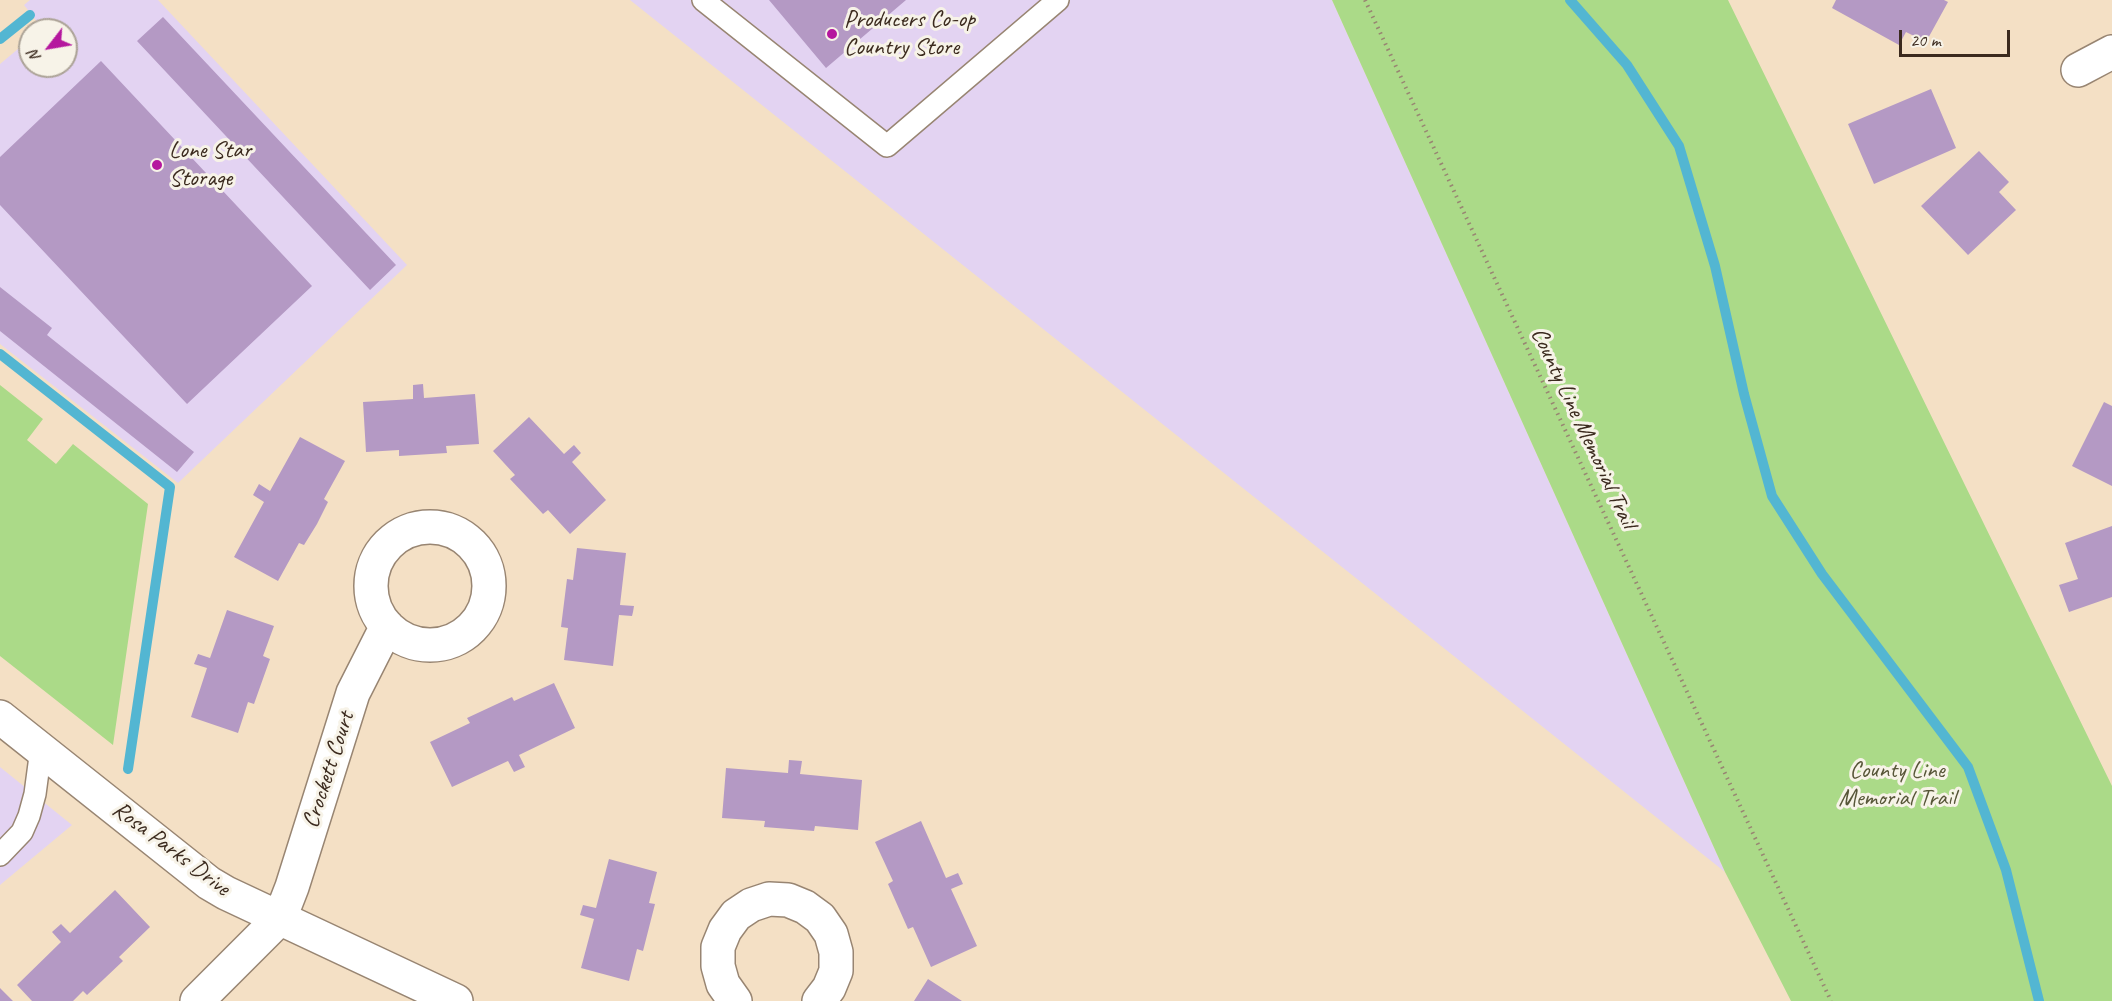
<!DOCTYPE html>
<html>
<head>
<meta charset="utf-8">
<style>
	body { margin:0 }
	#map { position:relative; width:2112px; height:1001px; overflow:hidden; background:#f4e0c5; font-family:Caveat,sans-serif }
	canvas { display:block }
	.north { position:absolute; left:18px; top:18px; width:60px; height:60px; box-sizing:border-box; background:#f7f3e8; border:2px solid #aca397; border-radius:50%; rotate:239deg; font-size:16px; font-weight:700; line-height:24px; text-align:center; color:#3b2a1e }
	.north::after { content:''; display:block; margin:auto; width:21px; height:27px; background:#b5179e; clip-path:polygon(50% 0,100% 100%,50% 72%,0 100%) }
	.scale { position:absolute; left:1899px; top:30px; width:111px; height:27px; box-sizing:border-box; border:3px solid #3b2a1e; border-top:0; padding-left:8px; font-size:18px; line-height:21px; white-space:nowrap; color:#3b2a1e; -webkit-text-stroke:4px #f7f3e8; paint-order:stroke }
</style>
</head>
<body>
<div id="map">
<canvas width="2112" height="1001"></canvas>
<div class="north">N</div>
<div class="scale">20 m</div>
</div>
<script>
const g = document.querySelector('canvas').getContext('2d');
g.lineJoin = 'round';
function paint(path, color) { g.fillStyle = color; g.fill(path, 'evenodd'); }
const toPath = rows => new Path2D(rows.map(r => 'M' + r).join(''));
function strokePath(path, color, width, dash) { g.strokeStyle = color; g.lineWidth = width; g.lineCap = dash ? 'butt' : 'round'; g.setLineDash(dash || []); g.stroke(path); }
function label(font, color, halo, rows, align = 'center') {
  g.font = font + ' Caveat,sans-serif'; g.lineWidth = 6; g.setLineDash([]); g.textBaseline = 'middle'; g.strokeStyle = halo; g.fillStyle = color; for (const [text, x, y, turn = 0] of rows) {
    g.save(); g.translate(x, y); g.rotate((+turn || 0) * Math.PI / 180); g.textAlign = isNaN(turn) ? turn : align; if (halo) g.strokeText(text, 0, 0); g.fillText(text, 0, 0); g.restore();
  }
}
paint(toPath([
	[30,0,158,0,407,265,178,483,0,344,0,64,30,39,30,66,66,66,66,30,41,30,42,28,24,5],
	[630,0,1332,0,1725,872],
	[0,767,72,825,0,885]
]), '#e3d3f2');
paint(toPath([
	[1332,0,1728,0,2112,786,2112,1001,1791,1001,1725,872],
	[0,385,43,419,27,440,56,464,73,444,148,504,113,745,0,656]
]), '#abda88');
strokePath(toPath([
	[1570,0,1627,65,1679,146,1715,266,1744,394,1772,496,1822,574,1968,767,2006,870,2039,1001],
	[0,39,30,15],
	[0,354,170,487,128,769]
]), '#53b6d2', 10);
paint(toPath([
	[769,0,906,0,826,68],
	[1836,0,1944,0,1948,2,1926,42,1906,32,1899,45,1832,8],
	[163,17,396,265,370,290,137,41],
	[101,61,312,286,187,404,0,205,0,157],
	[1931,89,1956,148,1874,184,1848,124],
	[1979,151,2009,182,1999,192,2016,210,1968,255,1921,206],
	[0,287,52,328,47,335,194,452,177,472,0,331],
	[423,384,424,398,475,394,479,444,446,446,447,453,399,456,399,450,366,452,363,402,413,399,413,385],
	[2104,402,2112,406,2112,486,2072,466],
	[529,417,564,454,574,445,581,453,572,462,606,500,570,534,548,510,543,514,527,497,510,479,515,475,493,451],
	[300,437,345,461,324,499,328,502,317,524,304,545,299,543,278,581,234,557,264,502,253,495,259,484,270,491],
	[2112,526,2112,597,2069,612,2059,585,2078,579,2065,543],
	[577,548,626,553,620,605,634,606,633,612,632,616,619,615,613,666,564,660,568,628,561,627,567,579,573,580],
	[227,610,274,626,263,656,270,659,254,704,248,702,238,733,191,717,207,668,194,664,198,654,210,658],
	[554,683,575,728,519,755,525,767,514,772,508,761,452,787,430,742,470,723,467,718,512,697,514,701],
	[789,760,802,761,800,774,862,780,858,830,815,826,814,831,764,827,765,821,722,818,726,768,788,773],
	[921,821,946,878,958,873,963,884,951,889,977,946,931,967,913,927,908,929,888,884,893,881,875,842],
	[609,859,657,872,649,903,655,904,643,951,637,949,629,981,581,968,594,919,580,915,583,905,596,908],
	[115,890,150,927,119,957,123,961,87,995,83,991,73,1001,32,1001,17,985,61,942,52,932,61,924,70,933],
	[928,979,962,1001,914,1001],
	[0,988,13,1001,0,1001]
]), '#b499c4');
const service = toPath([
	[703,0,887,146,1058,0],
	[0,855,22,832,29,816,35,794,41,749]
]);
const minor = toPath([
	[2078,70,2112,52],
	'371 586a59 59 0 1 1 118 0a59 59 0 1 1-118 0Z',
	[0,717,209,883,226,893,456,1001],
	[197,1001,280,918,292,887,353,693,387,626],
	[735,1001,723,984,718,966,718,947,725,930,736,915,751,905,769,899,788,900,805,907,820,918,831,934,836,952,836,971,829,988,819,1001]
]);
strokePath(service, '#988572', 24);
strokePath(minor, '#988572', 36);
strokePath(toPath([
	[1365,0,1831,1001]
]), '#988572', 4, [1.5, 4.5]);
strokePath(service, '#fff', 21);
strokePath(minor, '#fff', 33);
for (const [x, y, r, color] of [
	[832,34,6,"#b5179e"],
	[157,165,6,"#b5179e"]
]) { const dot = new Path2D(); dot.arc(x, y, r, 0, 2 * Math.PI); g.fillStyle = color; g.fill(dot); strokePath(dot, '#f7f3e8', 2); }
label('24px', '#3b2a1e', '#f7f3e8', [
	["Producers Co-op",844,20],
	["Country Store",844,48],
	["Lone Star",169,151],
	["Storage",169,179]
], 'left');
label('24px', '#3b2a1e', '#f7f3e8', [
	["County Line Memorial Trail",1583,428,65],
	["Crockett Court",329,770,-72],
	["Rosa Parks Drive",171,849,37]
]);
label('24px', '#575638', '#f7f3e8', [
	["County Line",1897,771],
	["Memorial Trail",1897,799]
]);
</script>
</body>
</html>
